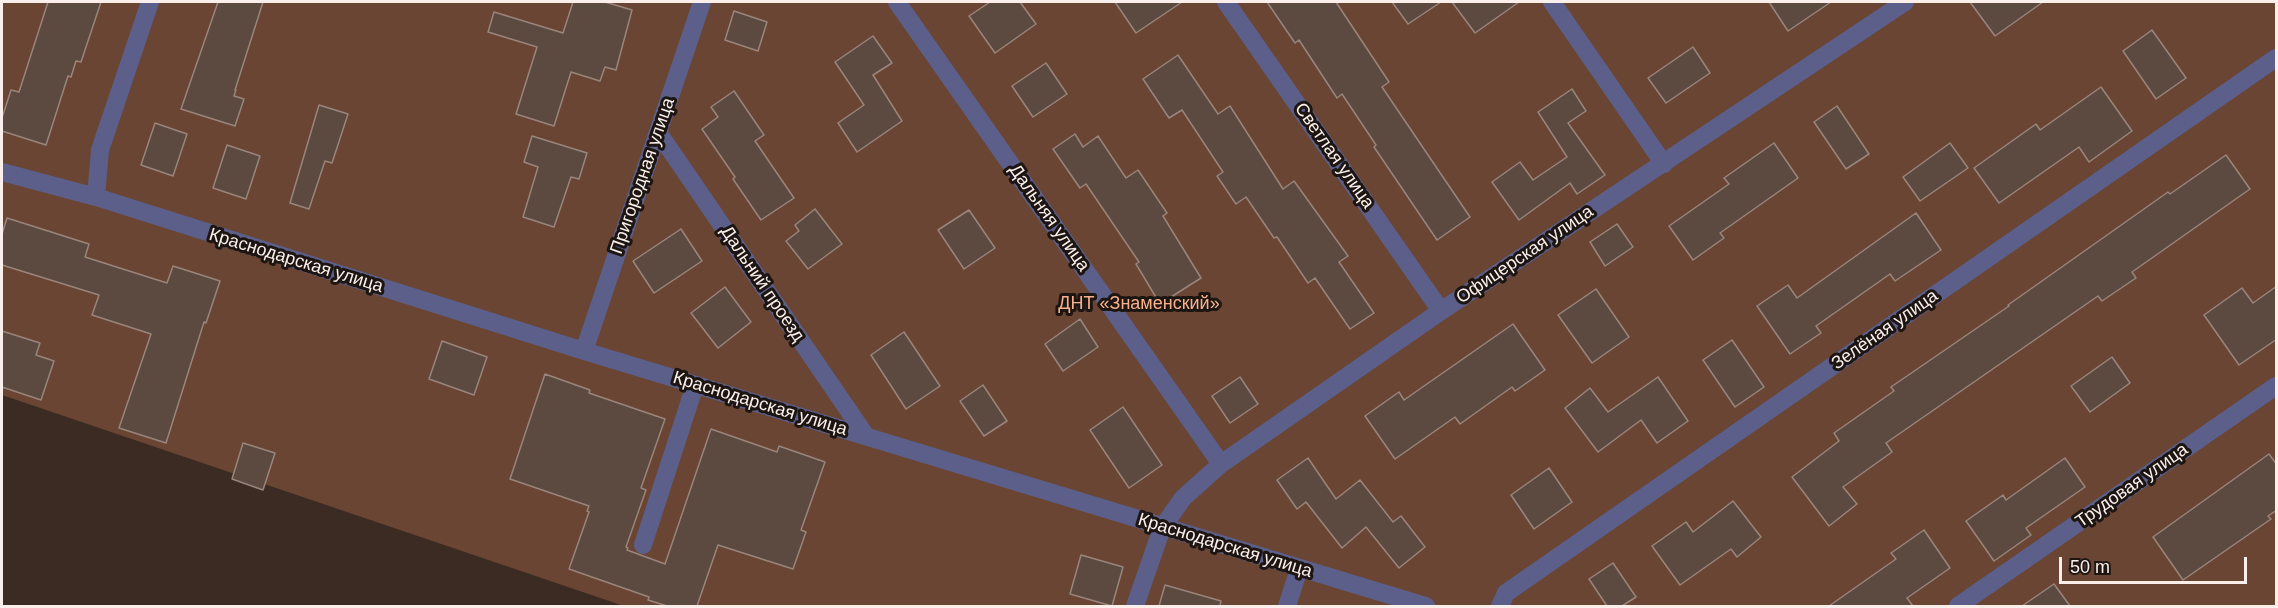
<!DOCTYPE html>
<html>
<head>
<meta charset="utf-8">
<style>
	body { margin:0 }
	#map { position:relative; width:2278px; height:608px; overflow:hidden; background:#3b2b23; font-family:Arial,sans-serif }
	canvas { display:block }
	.frame { position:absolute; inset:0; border:3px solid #faefea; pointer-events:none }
	.scale { position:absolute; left:2059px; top:557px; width:188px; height:27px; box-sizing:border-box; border:3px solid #faefea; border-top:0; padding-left:8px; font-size:18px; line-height:21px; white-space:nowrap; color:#faefea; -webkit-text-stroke:4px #1c1512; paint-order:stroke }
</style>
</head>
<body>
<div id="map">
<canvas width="2278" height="608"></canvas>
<div class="frame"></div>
<div class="scale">50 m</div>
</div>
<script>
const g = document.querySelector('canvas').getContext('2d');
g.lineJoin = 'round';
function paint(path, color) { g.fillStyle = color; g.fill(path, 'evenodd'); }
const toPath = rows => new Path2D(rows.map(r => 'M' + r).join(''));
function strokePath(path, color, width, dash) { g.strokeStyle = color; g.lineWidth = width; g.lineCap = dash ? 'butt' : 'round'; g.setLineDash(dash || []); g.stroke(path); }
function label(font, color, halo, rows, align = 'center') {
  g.font = font + ' Arial,sans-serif'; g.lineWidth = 6; g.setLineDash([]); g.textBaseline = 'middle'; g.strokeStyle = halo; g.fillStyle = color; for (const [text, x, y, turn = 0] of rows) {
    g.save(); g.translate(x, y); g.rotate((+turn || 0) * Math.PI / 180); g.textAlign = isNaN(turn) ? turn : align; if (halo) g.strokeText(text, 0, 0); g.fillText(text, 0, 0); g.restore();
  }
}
paint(toPath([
	[2,2,2276,2,2276,606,624,606,2,395]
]), '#6a4533');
const building = toPath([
	[48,2,101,2,81,62,76,61,71,77,68,76,46,145,2,131,2,118,11,90,19,92,48,2],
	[218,2,263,2,235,90,236,90,234,96,244,99,235,126,181,109,218,2],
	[573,2,605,2,632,10,616,70,605,67,600,81,571,72,554,126,516,114,537,47,488,32,494,12,563,33,573,2],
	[990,2,1020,2,1036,24,995,53,969,16,990,2],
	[1115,2,1182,2,1136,33,1115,2],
	[1267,2,1336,2,1389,82,1382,87,1470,217,1437,240,1374,147,1376,145,1342,94,1337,98,1299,40,1295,43,1267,2],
	[1392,2,1441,2,1408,24,1392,2],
	[1452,2,1519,2,1475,33,1452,2],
	[1769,2,1831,2,1788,31,1769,2],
	[1970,2,2043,2,1995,36,1970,2],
	[734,11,767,22,758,51,725,40,734,11],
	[2152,30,2186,78,2156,99,2123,51,2152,30],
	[873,36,892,63,873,75,902,121,857,152,838,123,864,105,835,62,873,36],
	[1693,47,1710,73,1666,103,1648,78,1693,47],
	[1178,55,1218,114,1230,106,1283,189,1294,181,1348,256,1339,262,1374,313,1350,329,1315,278,1308,283,1277,237,1274,238,1246,197,1236,204,1217,176,1223,172,1182,110,1169,118,1143,79,1178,55],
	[1046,63,1067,94,1033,117,1012,86,1046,63],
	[2101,87,2132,131,2089,162,2079,147,1999,203,1974,168,2036,124,2040,130,2101,87],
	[1572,89,1586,111,1568,123,1605,175,1577,194,1570,183,1519,220,1492,182,1520,162,1533,180,1567,157,1538,112,1572,89],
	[734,91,764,135,755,141,794,198,761,220,733,179,735,177,702,129,718,117,711,107,734,91],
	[319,105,348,114,332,163,325,161,309,209,290,203,319,105],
	[1837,106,1869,154,1846,169,1814,122,1837,106],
	[155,123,187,134,173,176,141,165,155,123],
	[1075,134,1083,147,1098,136,1126,178,1138,170,1167,213,1163,216,1201,278,1160,304,1136,264,1139,262,1086,184,1080,188,1053,149,1075,134],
	[532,136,587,153,579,179,571,177,554,227,523,217,538,167,524,162,532,136],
	[1774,143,1798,178,1720,233,1724,238,1693,260,1669,226,1729,184,1724,178,1774,143],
	[1950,143,1968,168,1920,201,1903,177,1950,143],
	[227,145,260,156,246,199,213,188,227,145],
	[2226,155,2250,189,2132,272,2136,278,2102,301,2098,296,1886,443,1892,452,1843,487,1857,504,1829,526,1792,477,1839,441,1834,433,1894,391,1891,387,2009,306,2008,305,2168,192,2170,194,2226,155],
	[815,209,842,244,808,269,786,241,799,231,795,225,815,209],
	[969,210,995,248,964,269,938,230,969,210],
	[1916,213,1941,250,1895,281,1890,274,1816,326,1821,333,1790,354,1757,306,1788,285,1797,298,1916,213],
	[7,218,89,244,85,257,167,283,173,266,220,281,206,323,204,322,166,443,119,428,151,334,92,315,99,295,2,265,2,234,7,218],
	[1617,224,1633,247,1605,266,1590,242,1617,224],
	[681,229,702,261,654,293,633,261,681,229],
	[2277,286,2277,339,2239,365,2204,315,2242,288,2253,303,2277,286],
	[725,287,751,322,718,348,691,313,725,287],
	[1596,289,1629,337,1592,363,1558,315,1596,289],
	[1080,319,1098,347,1063,371,1045,344,1080,319],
	[1513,324,1545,370,1515,391,1512,387,1460,424,1455,417,1395,459,1365,416,1399,392,1404,400,1513,324],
	[2,331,40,343,36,355,54,361,41,400,2,387,2,331],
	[904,332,940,386,906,409,871,355,904,332],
	[1732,340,1764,387,1735,407,1703,360,1732,340],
	[442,341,487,357,474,395,429,379,442,341],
	[2112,357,2130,383,2090,412,2071,386,2112,357],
	[545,374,590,390,589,393,665,419,641,488,646,490,626,547,628,548,627,550,665,564,711,429,777,452,779,446,825,462,801,530,806,532,793,569,718,545,697,606,667,606,648,600,649,597,569,569,589,512,587,511,589,506,510,479,545,374],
	[1240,377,1258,404,1230,423,1212,396,1240,377],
	[1658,377,1688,421,1657,443,1641,420,1598,452,1565,408,1590,388,1608,412,1658,377],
	[983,385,1007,421,984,436,960,401,983,385],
	[1123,407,1162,465,1129,488,1090,430,1123,407],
	[243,443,275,453,263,490,232,479,243,443],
	[2269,454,2277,465,2277,510,2268,516,2271,519,2183,580,2153,537,2269,454],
	[1308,458,1336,499,1360,480,1393,522,1401,516,1425,547,1399,568,1366,527,1342,548,1306,502,1297,509,1277,480,1308,458],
	[2065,458,2085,487,2026,528,2031,535,1994,561,1966,521,2003,495,2006,500,2065,458],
	[1549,468,1572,502,1534,529,1511,495,1549,468],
	[1733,501,1761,537,1737,557,1731,549,1680,585,1652,546,1686,522,1693,532,1733,501],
	[1924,530,1950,568,1907,598,1913,606,1829,606,1896,559,1891,553,1924,530],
	[1081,555,1123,567,1112,606,1070,594,1081,555],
	[1613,563,1636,597,1622,606,1607,606,1589,579,1613,563],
	[2054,584,2070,606,2022,606,2054,584],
	[1165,585,1221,601,1220,606,1159,606,1165,585]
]);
paint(building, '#5c4a41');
strokePath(building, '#99857c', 1.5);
strokePath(toPath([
	[897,2,1221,464],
	[1226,2,1441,311],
	[1552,2,1664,164],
	[658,132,866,436],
	[2,172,96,197,584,351,1426,606],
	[96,197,100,150,150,2],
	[584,351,702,2],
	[643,545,695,385],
	[1135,606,1162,528,1183,498,1221,464,1441,311,1905,2],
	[1287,606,1299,569],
	[1500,606,1506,593,2276,58],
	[1958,606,2276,386]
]), '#5b5f8a', 18);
label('18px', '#faefea', '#1c1512', [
	["Светлая улица",1334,156,55],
	["Пригородная улица",643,176,-71],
	["Дальняя улица",1049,218,55],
	["Офицерская улица",1525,255,-34],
	["Краснодарская улица",296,261,17],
	["Дальний проезд",762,284,56],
	["Зелёная улица",1885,330,-35],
	["Краснодарская улица",760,404,17],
	["Трудовая улица",2132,486,-35],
	["Краснодарская улица",1225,546,17]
]);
label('18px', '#f8b08b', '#1c1512', [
	["ДНТ «Знаменский»",1139,304]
]);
</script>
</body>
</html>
